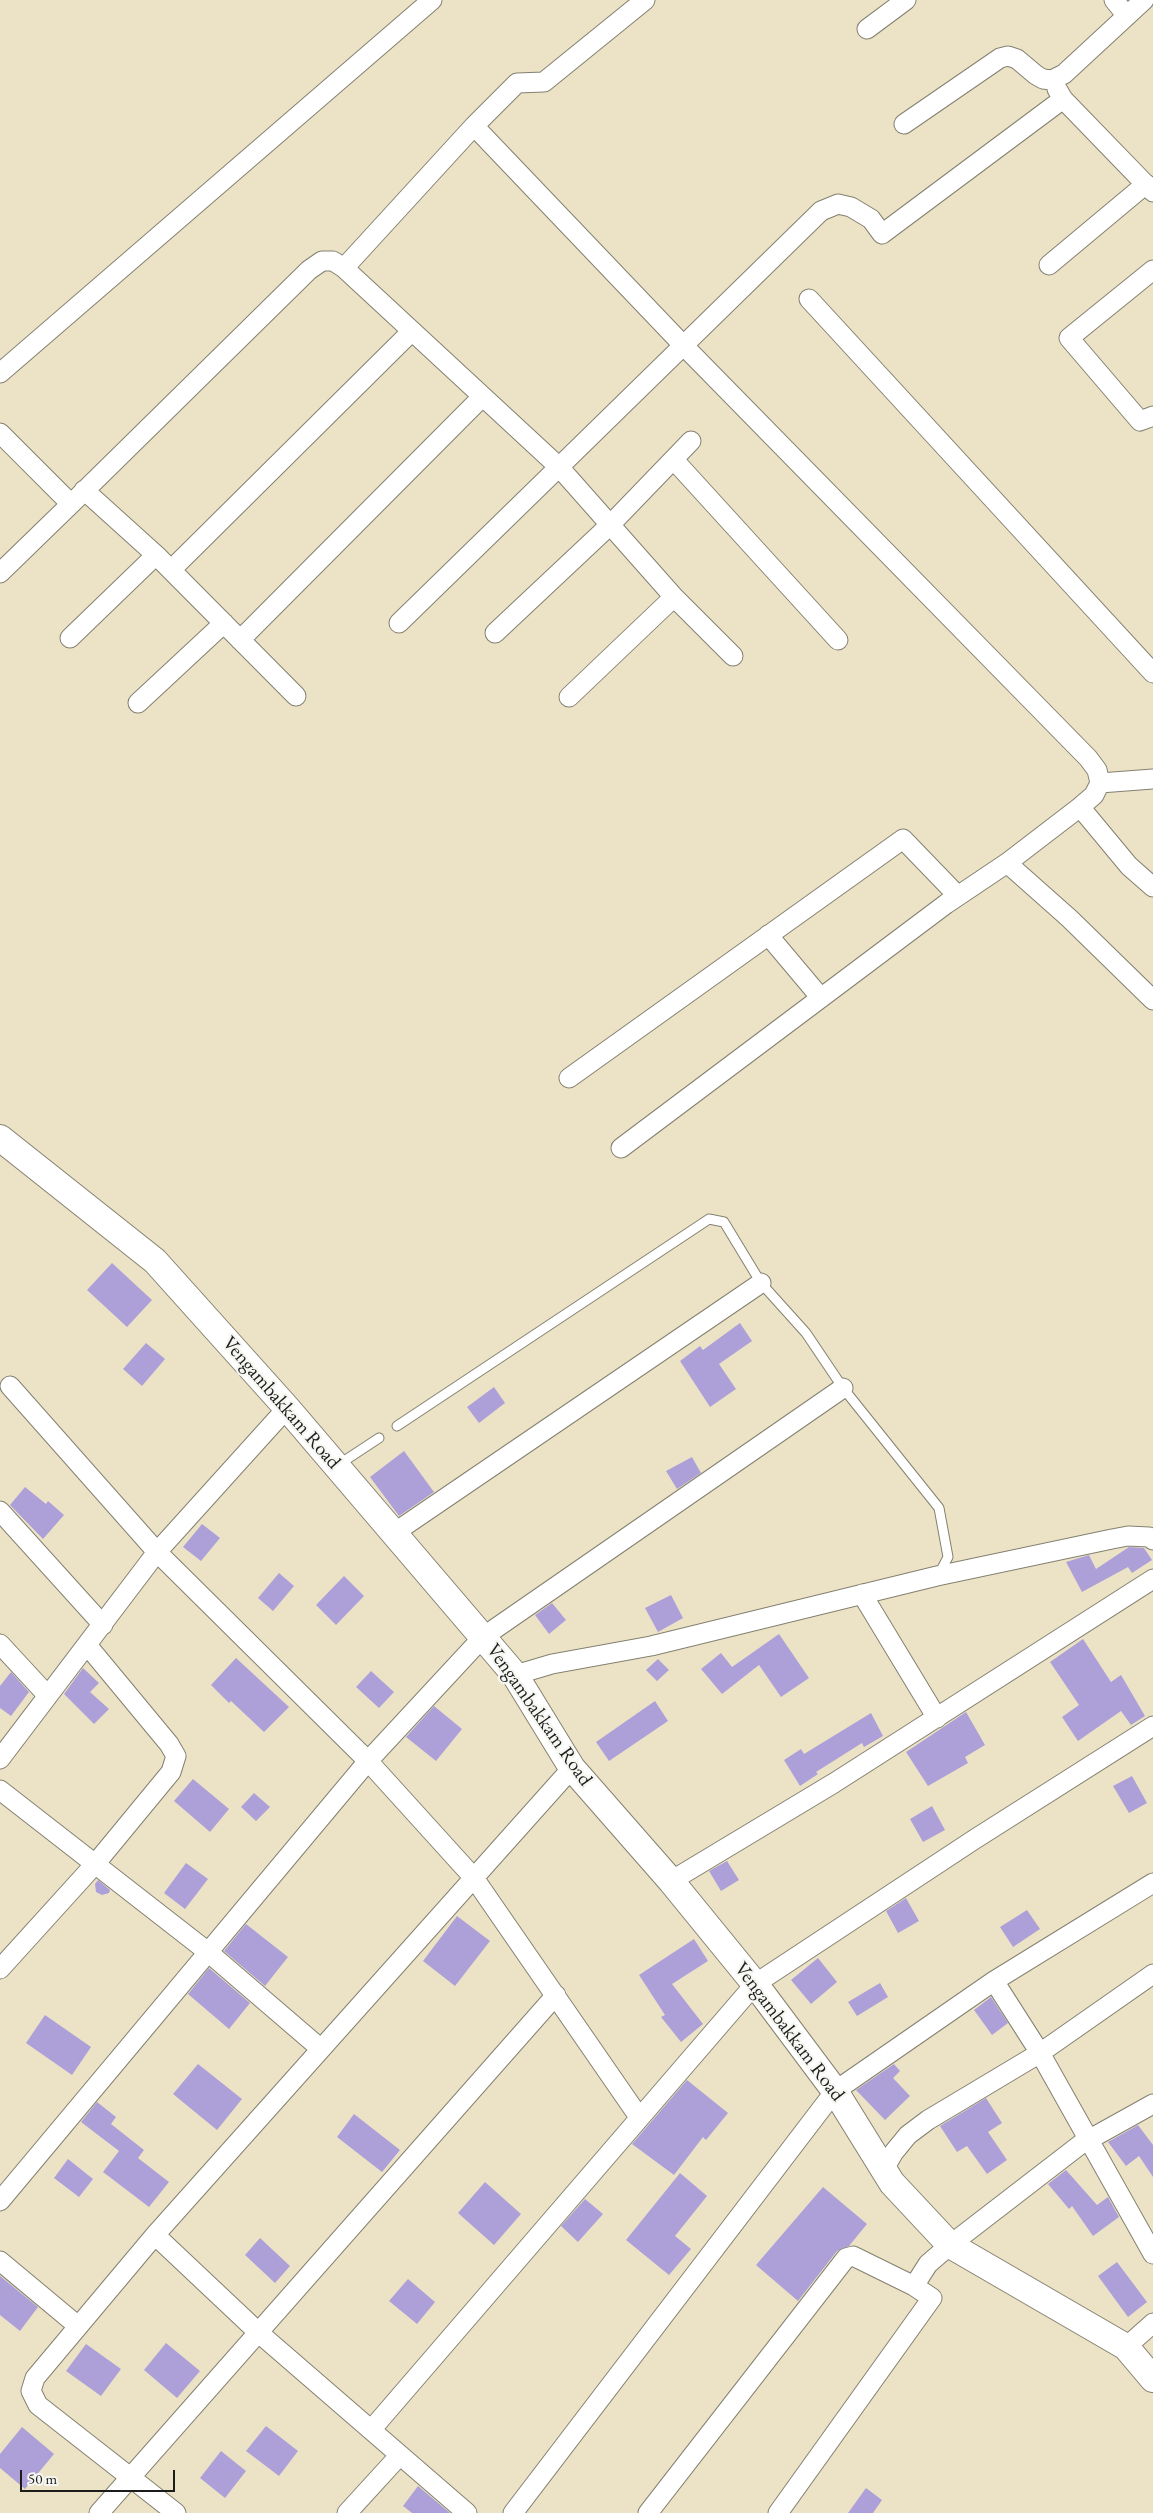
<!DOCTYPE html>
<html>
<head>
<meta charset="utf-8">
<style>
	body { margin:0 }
	#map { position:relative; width:1153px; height:2513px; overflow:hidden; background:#ece3c6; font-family:"EB Garamond",serif }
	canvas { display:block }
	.scale { position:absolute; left:20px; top:2470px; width:155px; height:22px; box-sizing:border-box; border:2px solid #1c1c1c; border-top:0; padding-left:6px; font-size:15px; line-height:18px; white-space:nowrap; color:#1c1c1c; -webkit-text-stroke:4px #f6f6f2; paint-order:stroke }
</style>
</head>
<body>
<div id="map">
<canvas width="1153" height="2513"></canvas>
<div class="scale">50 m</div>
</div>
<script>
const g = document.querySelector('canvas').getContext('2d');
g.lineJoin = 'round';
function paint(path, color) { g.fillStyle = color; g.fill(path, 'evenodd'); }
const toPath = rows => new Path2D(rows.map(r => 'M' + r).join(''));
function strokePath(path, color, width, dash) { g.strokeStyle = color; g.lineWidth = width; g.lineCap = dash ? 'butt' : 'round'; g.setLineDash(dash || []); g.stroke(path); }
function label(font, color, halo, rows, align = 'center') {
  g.font = font + ' "EB Garamond",serif'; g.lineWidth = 4.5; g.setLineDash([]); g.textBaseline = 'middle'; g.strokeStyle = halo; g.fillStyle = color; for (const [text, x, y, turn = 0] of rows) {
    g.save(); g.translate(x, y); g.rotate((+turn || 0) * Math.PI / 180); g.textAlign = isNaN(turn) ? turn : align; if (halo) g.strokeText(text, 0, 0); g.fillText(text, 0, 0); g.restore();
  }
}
paint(toPath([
	[112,1263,152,1300,127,1327,87,1290],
	[740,1323,752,1341,719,1364,736,1389,710,1407,680,1361,700,1346,703,1350],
	[146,1343,165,1359,142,1386,123,1369],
	[494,1387,505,1403,479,1423,467,1407],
	[404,1451,434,1492,399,1516,370,1477],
	[692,1457,701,1473,677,1489,666,1471],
	[25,1487,46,1504,48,1501,64,1515,43,1539,10,1505],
	[202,1524,220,1538,201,1561,183,1547],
	[1129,1547,1144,1548,1152,1560,1132,1573,1128,1567,1082,1592,1066,1562,1089,1555,1096,1569],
	[279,1573,294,1586,273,1611,258,1598],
	[344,1576,364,1596,336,1625,316,1605],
	[671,1595,683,1618,658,1632,645,1608],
	[552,1603,566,1620,549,1634,535,1615],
	[779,1634,809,1678,781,1697,759,1665,722,1694,701,1669,721,1653,732,1667],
	[1083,1639,1111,1682,1121,1675,1145,1716,1131,1725,1121,1711,1078,1741,1062,1717,1079,1705,1050,1662],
	[236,1658,289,1707,264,1732,231,1701,229,1703,211,1685],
	[658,1659,669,1670,657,1681,646,1670],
	[83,1668,99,1683,90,1692,109,1709,94,1724,64,1694],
	[371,1671,394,1692,379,1708,356,1687],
	[11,1672,29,1692,11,1716,0,1708,0,1686],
	[655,1701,668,1721,609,1761,596,1742],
	[434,1706,462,1729,436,1761,406,1737],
	[966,1712,985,1745,965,1757,968,1763,928,1786,906,1752],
	[871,1713,883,1736,864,1747,862,1743,816,1772,818,1774,800,1786,784,1760,801,1749,804,1754],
	[1132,1776,1147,1803,1129,1813,1113,1786],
	[193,1779,229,1809,210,1832,174,1801],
	[254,1793,270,1807,256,1821,241,1807],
	[932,1806,945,1830,923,1842,910,1819],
	[727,1861,739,1880,721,1891,709,1871],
	[186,1863,208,1879,185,1909,164,1893],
	[98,1880,110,1890,109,1893,102,1895,96,1892,95,1884],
	[906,1898,919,1921,898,1933,886,1911],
	[1027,1910,1040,1929,1013,1947,1000,1927],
	[457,1916,490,1941,455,1986,423,1961],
	[246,1924,288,1957,265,1986,224,1951],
	[694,1939,708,1961,672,1984,703,2024,681,2042,661,2017,665,2015,639,1975],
	[818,1958,837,1982,811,2004,791,1980],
	[209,1968,250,2003,229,2029,188,1994],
	[880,1983,888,1997,857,2016,848,2002],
	[991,1997,1008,2023,992,2035,974,2010],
	[45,2015,91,2047,72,2075,26,2043],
	[198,2064,242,2099,217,2130,173,2094],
	[894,2064,900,2071,893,2078,910,2096,885,2120,856,2090],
	[687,2080,728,2113,706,2140,703,2137,674,2175,632,2144],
	[986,2098,1002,2123,988,2132,1007,2160,987,2174,967,2146,957,2152,940,2126],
	[97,2102,116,2117,111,2124,144,2150,138,2158,169,2182,149,2207,103,2172,119,2151,81,2122],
	[354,2114,400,2150,382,2172,337,2137],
	[1138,2125,1153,2145,1153,2177,1139,2156,1126,2166,1108,2142],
	[68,2159,93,2179,79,2197,54,2178],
	[1066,2170,1097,2205,1108,2197,1119,2217,1093,2236,1072,2206,1069,2209,1048,2184],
	[680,2173,707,2196,675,2236,691,2249,669,2275,626,2240],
	[485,2182,521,2214,494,2245,458,2213],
	[823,2187,867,2224,849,2246,837,2251,798,2301,756,2265],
	[585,2199,603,2214,578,2242,561,2226],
	[260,2238,290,2266,275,2283,245,2255],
	[1117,2262,1147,2302,1128,2317,1098,2276],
	[0,2276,38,2307,20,2331,0,2315],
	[408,2279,435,2302,417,2324,389,2301],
	[166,2343,200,2371,177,2398,144,2370],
	[86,2344,121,2369,101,2396,66,2371],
	[266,2426,298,2451,279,2476,246,2451],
	[22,2427,54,2454,25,2489,0,2468,0,2454],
	[221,2451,246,2471,225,2498,200,2478],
	[418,2486,450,2513,412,2513,403,2506],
	[866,2488,882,2500,873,2513,848,2513]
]), '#ada0d9');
const lane = toPath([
	[397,1426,709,1219,724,1222,761,1283,806,1333,843,1388,939,1508,948,1557,939,1574],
	[338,1465,379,1438]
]);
const street = toPath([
	[1114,0,1127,16],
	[867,29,906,0],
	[1057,89,1063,99,1153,192],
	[904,124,1000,58,1008,56,1017,59,1036,75,1043,79,1052,80,1064,74,1144,0],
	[474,126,517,83,544,82,645,0],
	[1049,265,1146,184],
	[344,268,474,126,683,345,1088,758,1097,770,1100,783,1094,795,1080,807,1007,863,946,904,621,1148],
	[1153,270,1069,338,1140,421,1153,416],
	[809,299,1153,673],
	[0,373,432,0],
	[0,433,71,504,309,270,322,261,333,261,344,268,559,467,821,211,838,204,851,207,871,219,882,234,1063,99],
	[674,460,838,640],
	[84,490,156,555,296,696],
	[171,570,412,331],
	[0,573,71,504],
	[399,623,559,467,674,597,733,656],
	[495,633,610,525,691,441],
	[70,638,156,555],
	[240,640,482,397],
	[569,697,674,597],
	[138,703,224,623],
	[1100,783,1153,779],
	[1080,807,1129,866,1153,887],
	[1007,863,1069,918,1153,1000],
	[768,935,821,998],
	[569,1078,903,839,958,896],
	[10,1386,157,1552,368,1761,474,1878,639,2117],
	[0,1511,103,1625],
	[394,1533,761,1283],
	[862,1594,937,1718],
	[0,1644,48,1696],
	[515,1675,552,1664,651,1646,937,1576,1112,1539,1128,1536,1149,1537,1153,1540],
	[0,1759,157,1552,287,1408],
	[0,1790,208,1952,321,2049],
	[671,1881,834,1783,1153,1579],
	[0,1969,96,1863,171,1772,176,1756,169,1744,87,1645],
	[994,1981,1040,2053,1153,2254],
	[884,2169,894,2152,908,2135,928,2120,1040,2053,1153,1974],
	[0,2201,368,1761,483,1637,843,1388],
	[155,2235,259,2333,467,2513],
	[0,2261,78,2326],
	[914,2286,928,2264,950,2245,1081,2144,1153,2104],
	[1126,2347,1153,2323],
	[371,2430,755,1984,975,1839,1153,1726],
	[99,2513,556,1995],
	[176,2513,38,2405,31,2391,35,2378,155,2235,572,1768],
	[347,2513,400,2455],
	[513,2513,835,2091,994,1981,1153,1883],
	[648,2513,846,2258,853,2256,914,2286,932,2298,778,2513]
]);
const secondary = toPath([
	[0,1138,155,1261,287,1408,515,1675,572,1768,671,1881,755,1984,835,2091,892,2183,950,2245,1126,2347,1153,2379]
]);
strokePath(lane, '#848071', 11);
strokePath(street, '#848071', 21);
strokePath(secondary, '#848071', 28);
strokePath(lane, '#fff', 9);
strokePath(street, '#fff', 19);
strokePath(secondary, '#fff', 26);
label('20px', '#1c1c1c', '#f6f6f2', [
	["Vengambakkam Road",281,1403,49],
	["Vengambakkam Road",539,1715,55],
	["Vengambakkam Road",789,2032,53]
]);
</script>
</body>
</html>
